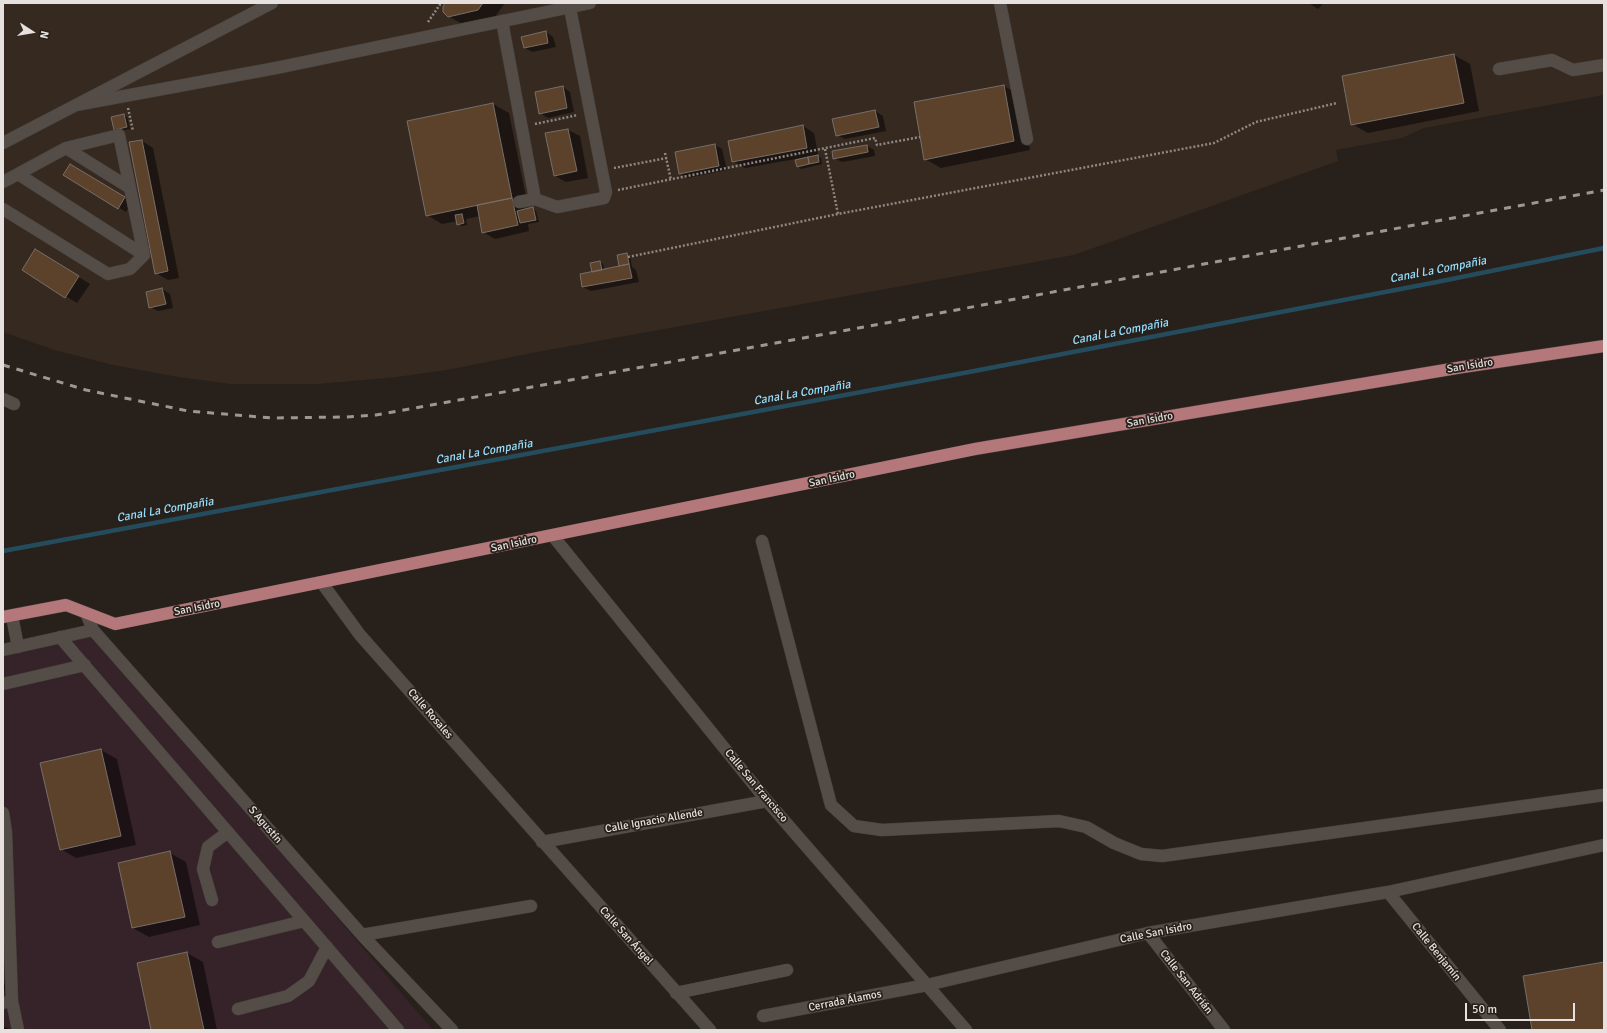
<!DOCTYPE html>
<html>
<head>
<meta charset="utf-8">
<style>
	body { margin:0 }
	#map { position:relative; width:1607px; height:1033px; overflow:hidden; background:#27201b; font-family:Signika,sans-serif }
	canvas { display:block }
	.frame { position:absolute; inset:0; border:4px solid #e6e1de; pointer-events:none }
	.north { position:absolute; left:12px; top:12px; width:40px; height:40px; -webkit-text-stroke:3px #27201b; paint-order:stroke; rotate:102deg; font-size:11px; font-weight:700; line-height:16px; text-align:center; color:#e6e1de }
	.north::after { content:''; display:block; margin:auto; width:14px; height:18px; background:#e6e1de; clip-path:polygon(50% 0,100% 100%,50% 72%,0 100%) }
	.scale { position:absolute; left:1465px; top:1003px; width:110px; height:18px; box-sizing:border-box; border:2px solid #e6e1de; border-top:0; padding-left:5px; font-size:12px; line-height:14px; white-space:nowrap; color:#e6e1de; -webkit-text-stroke:3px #27201b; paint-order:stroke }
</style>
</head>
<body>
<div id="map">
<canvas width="1607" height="1033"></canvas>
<div class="frame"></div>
<div class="north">N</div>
<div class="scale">50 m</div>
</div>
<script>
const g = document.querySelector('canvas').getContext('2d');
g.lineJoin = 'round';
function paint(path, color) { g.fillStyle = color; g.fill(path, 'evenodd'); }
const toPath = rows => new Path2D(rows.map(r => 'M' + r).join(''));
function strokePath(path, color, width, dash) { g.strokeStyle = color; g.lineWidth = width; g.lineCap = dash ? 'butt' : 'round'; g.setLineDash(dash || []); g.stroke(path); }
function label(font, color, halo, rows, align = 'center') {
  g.font = font + ' Signika,sans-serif'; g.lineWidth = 3.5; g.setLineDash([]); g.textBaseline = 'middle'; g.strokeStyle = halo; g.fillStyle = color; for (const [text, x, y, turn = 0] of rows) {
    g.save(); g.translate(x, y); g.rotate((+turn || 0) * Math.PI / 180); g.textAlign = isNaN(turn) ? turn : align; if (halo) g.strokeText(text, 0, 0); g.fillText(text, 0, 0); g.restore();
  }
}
paint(toPath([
	[3,3,1604,3,1604,95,1424,128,1402,138,1336,150,1338,161,1074,255,537,352,447,370,397,377,319,384,231,384,178,377,113,365,54,350,3,332]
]), '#352920');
paint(toPath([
	[93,631,433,1030,3,1030,3,648]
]), '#352329');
paint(toPath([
	[447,3,505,3,494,18,464,25,448,16],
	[1309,3,1319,3,1322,5,1318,9],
	[546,32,553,37,556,47,532,52,525,48],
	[1454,55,1470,64,1479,111,1368,133,1352,124,1343,77],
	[1004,86,1019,95,1030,150,941,168,925,159],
	[563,87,570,92,574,112,548,118,540,113],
	[493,104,509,113,528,207,524,207,525,210,533,209,536,211,539,222,528,224,529,231,495,239,483,232,480,216,466,219,467,225,462,226,458,224,458,221,442,224,427,215],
	[875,111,883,116,886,131,845,139,837,135],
	[124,115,127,117,130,129,118,131,115,129],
	[803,126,814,133,818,154,816,155,821,158,822,164,801,169,798,167,807,158,807,157,745,168,733,161],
	[568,130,580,136,588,178,566,182,555,176,547,134],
	[142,141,153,148,179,278,168,280,156,273],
	[715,145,722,149,727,170,687,178,680,173],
	[867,146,874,150,875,156,842,162,834,158],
	[70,165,132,202,126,212,64,175],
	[627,254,630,256,632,267,636,270,639,282,591,291,583,287,600,262,603,264,605,270,622,267,620,266],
	[47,257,90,284,77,303,23,270],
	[162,289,170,294,173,308,158,311,150,307],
	[101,750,117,759,136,845,76,858,61,849,41,764],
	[170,853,186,862,200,925,149,937,133,928,119,864],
	[187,953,203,962,217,1030,152,1030],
	[3,977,6,990,3,991],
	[3,1022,4,1027,14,1030,3,1030]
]), '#0007');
strokePath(toPath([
	[3,551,969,372,1437,282,1604,248]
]), '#254c5c', 4.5);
const building = toPath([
	[445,3,483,3,478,10,448,17,443,12,443,7,445,3],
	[546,31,548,43,524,48,521,37,546,31],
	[1454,54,1464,103,1351,125,1342,76,1454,54],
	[1004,85,1014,141,924,160,914,102,1004,85],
	[563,86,567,108,539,114,535,92,563,86],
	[493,103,512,198,426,216,407,121,493,103],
	[875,110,879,127,836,136,832,119,875,110],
	[124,114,127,127,114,130,111,117,124,114],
	[803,125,807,148,732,162,728,141,803,125],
	[568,129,577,171,554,176,545,133,568,129],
	[142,140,168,271,155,274,129,142,142,140],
	[715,144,719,166,679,174,675,152,715,144],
	[867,145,868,152,833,159,832,151,867,145],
	[818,155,819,162,809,164,808,157,818,155],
	[808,157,809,164,797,167,795,160,808,157],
	[70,164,125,197,118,209,63,175,70,164],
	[512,198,518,225,482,233,477,205,512,198],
	[533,207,536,220,520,223,517,211,533,207],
	[462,214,464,223,457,225,455,215,462,214],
	[35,249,79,276,65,298,22,270,35,249],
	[627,253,629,264,619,266,617,255,627,253],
	[600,261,602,270,592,272,590,263,600,261],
	[629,264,632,278,582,287,580,274,629,264],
	[162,288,166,304,149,308,146,292,162,288],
	[101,749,121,836,60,850,40,763,101,749],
	[170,851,185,917,132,928,118,863,170,851],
	[187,952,204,1030,151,1030,137,963,187,952],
	[1604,962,1604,1030,1532,1030,1523,976,1604,962]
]);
paint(building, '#5d422b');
strokePath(building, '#766e68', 1);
const minor = toPath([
	[1000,3,1027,139],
	[502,21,535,199,557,207,604,198,606,192,569,3],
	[1499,69,1552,60,1573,70,1604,65],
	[76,105,276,68,590,3],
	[3,143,272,3],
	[66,148,130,188],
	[18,174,144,255],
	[3,182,66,148,119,135,144,255,130,269,108,274,3,209],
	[519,202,535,199],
	[3,399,14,404],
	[553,536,767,801,966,1030],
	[762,541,831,805,854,826,882,830,1059,821,1086,827,1114,843,1141,854,1162,856,1604,795],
	[322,583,360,635,710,1030],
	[86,613,93,630,362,935,452,1030],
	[12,616,18,647],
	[60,637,398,1030],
	[3,650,93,630],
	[3,684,85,665],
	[3,813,6,832,12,1001],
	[542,842,767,801],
	[1388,892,1500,1030],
	[212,900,203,869,208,847,228,832],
	[1148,933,1224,1030],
	[362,935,531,906],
	[218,942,304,921],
	[676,993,787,970],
	[3,1003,12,1001,18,1030],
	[238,1009,288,996,309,981,327,947],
	[763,1016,927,985,1148,933,1388,892,1604,845]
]);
const major = toPath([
	[3,617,66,605,115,624,975,449,1463,367,1604,346]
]);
strokePath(minor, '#433e3a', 13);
strokePath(major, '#433e3a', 13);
strokePath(toPath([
	[428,22,441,3],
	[128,108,133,131],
	[535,124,578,115],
	[825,149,838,214],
	[665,153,671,180],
	[614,168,667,158],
	[618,190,875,138,877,145,920,137],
	[628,257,838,214,1214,143,1256,122,1337,103]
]), '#8e8884', 2.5, [2, 2]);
strokePath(minor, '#544c46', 12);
strokePath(major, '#b4787b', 12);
strokePath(toPath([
	[3,365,86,390,188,411,272,418,345,417,376,415,837,332,1604,190]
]), '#9c9793', 3, [7, 7]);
label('11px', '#e6e1de', '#27201b', [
	["San Isidro",1470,366,-9],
	["San Isidro",1150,420,-10],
	["San Isidro",832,479,-12],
	["San Isidro",514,544,-12],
	["San Isidro",197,608,-11],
	["Calle Rosales",430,714,49],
	["Calle San Francisco",756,786,50],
	["Calle Ignacio Allende",654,821,-10],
	["S Agustín",265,825,49],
	["Calle San Isidro",1156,933,-11],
	["Calle San Ángel",626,936,48],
	["Calle Benjamín",1436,952,51],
	["Calle San Adrián",1186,982,52],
	["Cerrada Álamos",845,1001,-11]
]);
label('italic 12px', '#96dcfb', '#27201b', [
	["Canal La Compañia",1438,270,-11],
	["Canal La Compañia",1120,332,-11],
	["Canal La Compañia",802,393,-10],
	["Canal La Compañia",484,452,-10],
	["Canal La Compañia",165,510,-10]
]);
</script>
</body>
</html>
